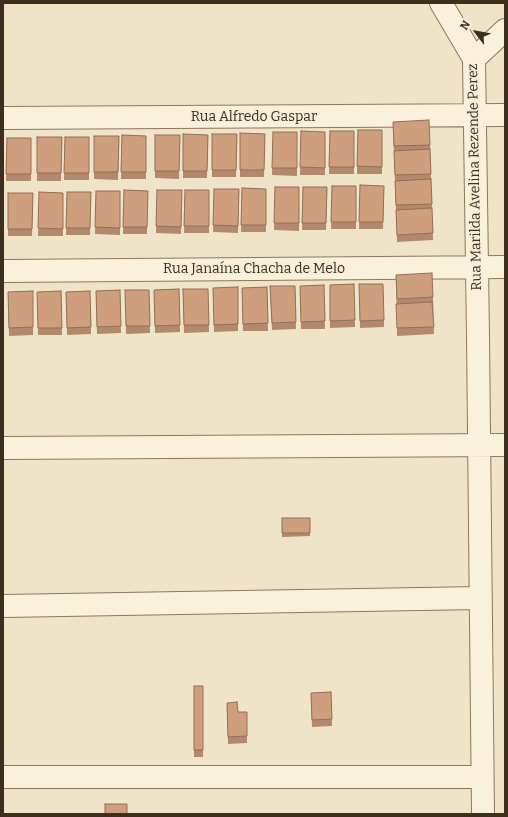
<!DOCTYPE html>
<html>
<head>
<meta charset="utf-8">
<style>
	body { margin:0 }
	#map { position:relative; width:508px; height:817px; overflow:hidden; background:#f0e4c8; font-family:Bitter,serif }
	canvas { display:block }
	.frame { position:absolute; inset:0; border:4px solid #3d2e20; pointer-events:none }
	.north { position:absolute; left:456px; top:12px; width:40px; height:40px; -webkit-text-stroke:3px #f7eed8; paint-order:stroke; rotate:302deg; font-size:11px; font-weight:700; line-height:16px; text-align:center; color:#3d2e20 }
	.north::after { content:''; display:block; margin:auto; width:14px; height:18px; background:#3d2e20; clip-path:polygon(50% 0,100% 100%,50% 72%,0 100%) }
</style>
</head>
<body>
<div id="map">
<canvas width="508" height="817"></canvas>
<div class="frame"></div>
<div class="north">N</div>
</div>
<script>
const g = document.querySelector('canvas').getContext('2d');
g.lineJoin = 'round';
const toPath = rows => new Path2D(rows.map(r => 'M' + r).join(''));
function strokePath(path, color, width, dash) { g.strokeStyle = color; g.lineWidth = width; g.lineCap = dash ? 'butt' : 'round'; g.setLineDash(dash || []); g.stroke(path); }
function paint(path, color) { g.fillStyle = color; g.fill(path, 'evenodd'); }
function label(font, color, halo, rows, align = 'center') {
  g.font = font + ' Bitter,serif'; g.lineWidth = 4; g.setLineDash([]); g.textBaseline = 'middle'; g.strokeStyle = halo; g.fillStyle = color; for (const [text, x, y, turn = 0] of rows) {
    g.save(); g.translate(x, y); g.rotate((+turn || 0) * Math.PI / 180); g.textAlign = isNaN(turn) ? turn : align; if (halo) g.strokeText(text, 0, 0); g.fillText(text, 0, 0); g.restore();
  }
}
const minor = toPath([
	[441,3,474,59,478,336,483,814],
	[474,59,505,30],
	[3,118,505,115],
	[3,271,505,267],
	[3,448,505,445],
	[3,606,480,598],
	[3,777,482,777]
]);
strokePath(minor, '#8d765c', 24);
strokePath(minor, '#faf1dc', 22);
paint(toPath([
	[393,122,430,145,433,240,397,242,395,183,394,158],
	[358,130,382,130,382,174,357,174],
	[301,131,325,132,325,175,300,175],
	[330,131,354,131,354,174,329,174],
	[273,132,297,132,297,176,272,175],
	[240,133,265,134,264,177,240,177],
	[183,134,208,135,207,178,183,178],
	[212,134,237,134,236,177,212,177],
	[122,135,146,136,146,179,121,179],
	[155,135,180,135,179,179,155,178],
	[94,136,119,136,118,180,94,179],
	[37,137,62,137,61,181,37,181],
	[65,137,89,137,89,180,64,180],
	[7,138,31,138,31,181,6,181],
	[360,185,384,186,383,229,359,229],
	[332,186,356,186,356,229,331,229],
	[275,187,299,187,299,231,274,230],
	[303,187,327,187,326,230,302,230],
	[242,188,266,189,266,232,241,232],
	[214,189,239,189,238,233,213,232],
	[124,190,148,191,147,234,123,234],
	[157,190,182,190,181,234,156,233],
	[185,190,209,190,209,233,184,233],
	[96,191,120,191,120,235,95,234],
	[39,192,63,193,63,236,38,236],
	[67,192,91,192,90,235,66,235],
	[8,193,33,193,32,236,8,236],
	[396,275,433,297,434,334,397,336],
	[354,284,355,327,330,328,330,285],
	[359,284,384,320,384,327,360,328],
	[324,285,325,329,301,329,300,286],
	[270,286,295,286,296,329,272,330],
	[238,287,238,331,214,332,213,288],
	[267,287,268,331,243,331,242,288],
	[179,289,180,332,155,333,154,290],
	[183,289,208,289,209,332,184,333],
	[120,290,121,333,97,334,96,291],
	[125,290,149,290,150,333,126,334],
	[33,291,33,335,9,336,8,292],
	[61,291,62,335,38,335,37,292],
	[90,291,91,334,67,335,66,292],
	[282,518,310,518,310,536,282,537],
	[194,686,203,686,203,757,194,757],
	[331,692,332,726,312,727,311,693],
	[227,703,238,712,247,712,247,743,228,744]
]), '#b2896c');
const building = toPath([
	[429,120,430,145,394,146,393,122,429,120],
	[358,130,382,130,382,167,357,166,358,130],
	[301,131,325,132,325,168,300,167,301,131],
	[330,131,354,131,354,167,329,167,330,131],
	[273,132,297,132,297,168,272,168,273,132],
	[240,133,265,134,264,170,240,170,240,133],
	[183,134,208,135,207,171,183,171,183,134],
	[212,134,237,134,236,170,212,170,212,134],
	[122,135,146,136,146,172,121,172,122,135],
	[155,135,180,135,179,171,155,171,155,135],
	[94,136,119,136,118,172,94,172,94,136],
	[37,137,62,137,61,173,37,173,37,137],
	[65,137,89,137,89,173,64,173,65,137],
	[7,138,31,138,31,174,6,174,7,138],
	[430,149,431,174,395,175,394,151,430,149],
	[431,179,432,204,396,205,395,181,431,179],
	[360,185,384,186,383,222,359,222,360,185],
	[332,186,356,186,356,222,331,222,332,186],
	[275,187,299,187,299,223,274,223,275,187],
	[303,187,327,187,326,223,302,223,303,187],
	[242,188,266,189,266,225,241,225,242,188],
	[214,189,239,189,238,226,213,225,214,189],
	[124,190,148,191,147,227,123,227,124,190],
	[157,190,182,190,181,227,156,226,157,190],
	[185,190,209,190,209,226,184,226,185,190],
	[96,191,120,191,120,228,95,227,96,191],
	[39,192,63,193,63,229,38,228,39,192],
	[67,192,91,192,90,228,66,228,67,192],
	[8,193,33,193,32,229,8,229,8,193],
	[432,208,433,233,397,235,396,210,432,208],
	[432,273,433,297,397,299,396,275,432,273],
	[354,284,355,320,330,321,330,285,354,284],
	[359,284,383,284,384,320,360,321,359,284],
	[324,285,325,321,301,322,300,286,324,285],
	[270,286,295,286,296,322,272,323,270,286],
	[238,287,238,324,214,325,213,288,238,287],
	[267,287,268,323,243,324,242,288,267,287],
	[179,289,180,325,155,326,154,290,179,289],
	[183,289,208,289,209,325,184,325,183,289],
	[120,290,121,326,97,327,96,291,120,290],
	[125,290,149,290,150,326,126,326,125,290],
	[33,291,33,327,9,328,8,292,33,291],
	[61,291,62,328,38,328,37,292,61,291],
	[90,291,91,327,67,328,66,292,90,291],
	[432,302,434,327,397,328,396,304,432,302],
	[282,518,310,518,310,533,282,533,282,518],
	[194,686,203,686,203,750,194,750,194,686],
	[331,692,332,719,312,720,311,693,331,692],
	[237,702,238,712,247,712,247,736,228,737,227,703,237,702],
	[105,804,127,804,127,814,105,814,105,804]
]);
paint(building, '#cf9f7d');
strokePath(building, '#916f58', 1);
label('14px', '#3d2e20', '#f7eed8', [
	["Rua Alfredo Gaspar",254,117],
	["Rua Marilda Avelina Rezende Perez",475,177,-91],
	["Rua Janaína Chacha de Melo",254,269]
]);
</script>
</body>
</html>
